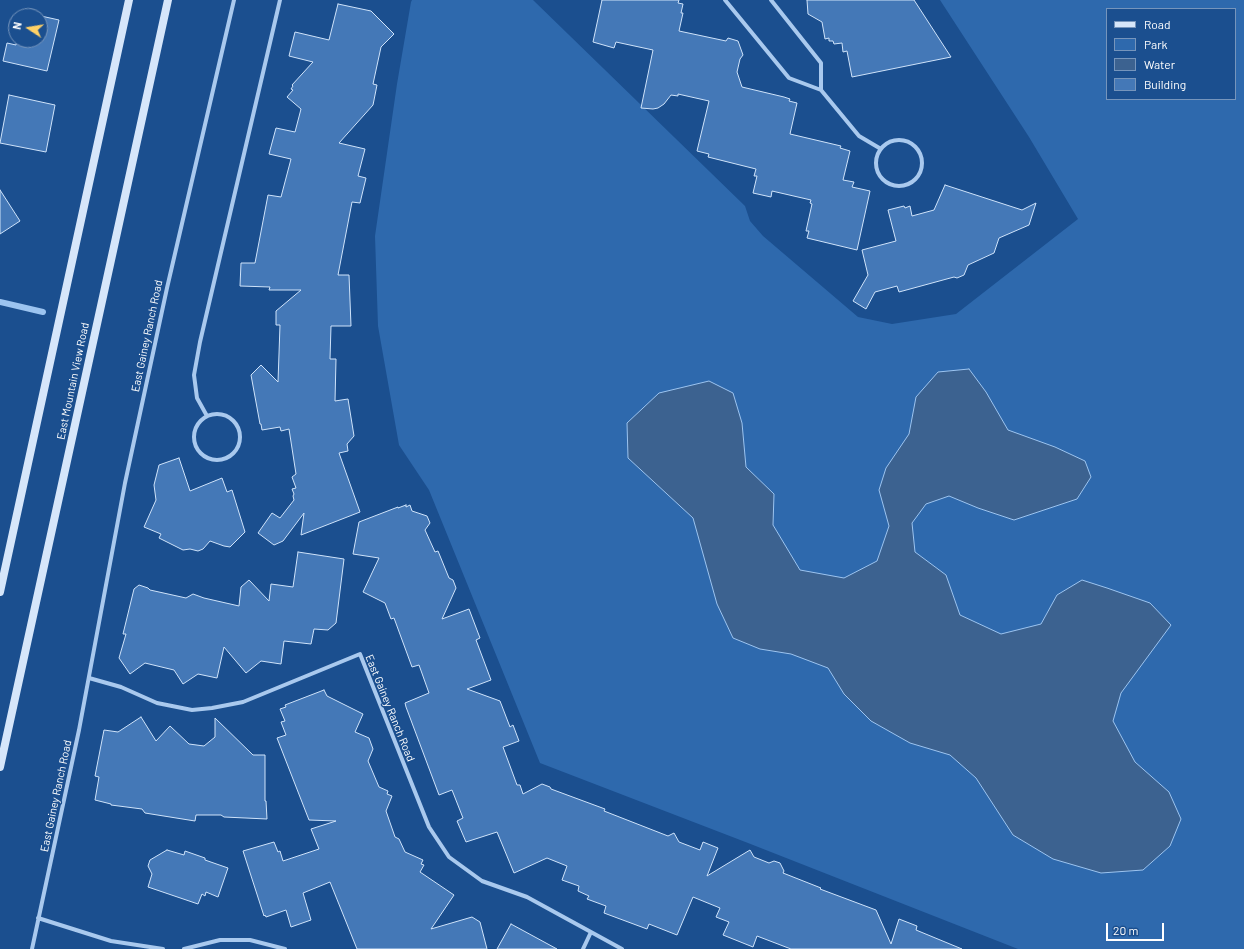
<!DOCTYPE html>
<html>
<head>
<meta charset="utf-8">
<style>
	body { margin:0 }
	#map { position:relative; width:1244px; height:949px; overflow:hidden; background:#1b4f8f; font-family:Barlow,sans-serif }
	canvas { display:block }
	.legend { position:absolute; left:1106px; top:8px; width:130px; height:92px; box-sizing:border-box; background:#1b4f8f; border:1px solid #7695bc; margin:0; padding:5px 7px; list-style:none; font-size:12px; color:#fff }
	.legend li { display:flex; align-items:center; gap:8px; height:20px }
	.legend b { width:20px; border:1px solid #7695bc }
	.north { position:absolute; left:8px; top:8px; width:40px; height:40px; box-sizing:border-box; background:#1b4f8f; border:1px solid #7695bc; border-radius:50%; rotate:282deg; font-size:11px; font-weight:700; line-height:16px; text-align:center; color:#fff }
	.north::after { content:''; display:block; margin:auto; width:14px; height:18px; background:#ffd166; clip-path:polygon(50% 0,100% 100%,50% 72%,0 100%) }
	.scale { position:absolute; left:1106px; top:923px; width:58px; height:18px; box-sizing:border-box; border:2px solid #fff; border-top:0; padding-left:5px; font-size:12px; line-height:14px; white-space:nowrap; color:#fff; -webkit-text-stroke:3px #1b4f8f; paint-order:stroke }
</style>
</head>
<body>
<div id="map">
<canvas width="1244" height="949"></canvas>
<ul class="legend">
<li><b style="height:5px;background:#d6e6fa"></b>Road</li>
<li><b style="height:11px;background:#2e69ad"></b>Park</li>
<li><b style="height:11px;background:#3c6290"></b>Water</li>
<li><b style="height:11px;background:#4478b7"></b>Building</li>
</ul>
<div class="north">N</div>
<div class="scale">20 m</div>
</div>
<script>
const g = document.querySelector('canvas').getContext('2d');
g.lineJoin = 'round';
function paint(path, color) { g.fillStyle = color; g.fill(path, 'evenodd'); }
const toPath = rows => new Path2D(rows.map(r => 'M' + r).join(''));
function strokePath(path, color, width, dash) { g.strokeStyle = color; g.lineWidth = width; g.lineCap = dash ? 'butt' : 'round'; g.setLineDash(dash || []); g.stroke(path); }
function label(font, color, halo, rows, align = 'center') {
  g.font = font + ' Barlow,sans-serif'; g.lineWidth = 3; g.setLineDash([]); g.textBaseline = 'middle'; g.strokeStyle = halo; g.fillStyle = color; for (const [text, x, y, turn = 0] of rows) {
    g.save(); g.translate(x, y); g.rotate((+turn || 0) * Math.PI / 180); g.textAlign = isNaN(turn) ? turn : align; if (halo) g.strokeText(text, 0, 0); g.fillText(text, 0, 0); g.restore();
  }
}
paint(toPath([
	[412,0,533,0,745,206,750,221,763,236,858,317,892,324,956,314,1078,219,1029,137,940,0,1244,0,1244,949,1018,949,748,843,540,763,429,490,399,445,378,326,375,236,397,84,411,2],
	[1107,9,1235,9,1235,99,1107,99]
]), '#2e69ad');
const water = toPath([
	[969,369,986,392,1008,430,1055,447,1085,461,1091,477,1077,499,1014,520,978,508,949,496,926,504,912,523,915,552,946,575,960,615,1001,634,1041,624,1057,595,1082,580,1107,588,1150,603,1171,625,1121,693,1113,721,1135,762,1169,792,1181,819,1170,846,1143,870,1101,873,1053,859,1013,835,976,778,950,755,910,743,871,721,844,694,828,668,791,654,760,649,733,638,717,604,693,518,628,458,627,423,659,393,709,381,733,393,742,423,746,467,774,494,773,525,800,570,844,578,877,561,889,526,879,490,886,468,909,434,916,397,938,372,969,369]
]);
paint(water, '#3c6290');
strokePath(water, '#9cc4f0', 1);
strokePath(toPath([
	[0,302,43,312]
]), '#9cc4f0', 6);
const building = toPath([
	[602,0,679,0,678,3,683,4,681,13,683,13,679,31,726,41,728,38,738,41,743,55,740,59,737,72,742,87,784,97,790,99,789,101,797,103,790,134,841,146,840,148,850,151,843,180,854,182,852,187,870,191,857,250,807,238,809,231,806,231,812,204,810,203,811,200,772,191,771,197,753,193,757,176,754,176,756,169,708,157,709,154,697,151,709,101,678,94,678,96,671,95,664,104,658,108,653,109,641,108,653,50,616,42,614,48,593,42,602,0],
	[807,0,914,0,951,57,852,77,847,51,843,52,842,43,834,44,833,41,829,41,829,38,825,39,822,22,808,14,807,0],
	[338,4,371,11,394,34,381,47,373,84,377,85,373,105,339,143,365,149,358,176,366,178,360,203,352,202,338,275,349,275,351,326,331,326,330,359,336,359,335,401,348,399,354,436,347,444,348,451,339,453,360,512,301,535,304,513,283,541,274,545,258,533,272,513,280,518,294,500,293,496,294,494,292,489,296,488,292,477,296,474,289,429,281,431,280,427,262,430,261,424,260,424,251,375,261,365,278,382,280,325,276,325,276,311,301,290,269,290,270,287,240,286,241,263,255,263,268,195,281,197,291,159,269,154,276,128,295,132,301,109,287,97,293,90,291,89,293,86,292,85,313,62,289,56,295,32,329,40,338,4],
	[23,12,59,20,47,71,3,61,7,43,16,45,17,40,40,40,40,16,22,16,23,12],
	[9,95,55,105,46,152,0,143,9,95],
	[945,185,1022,210,1036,203,1029,225,999,238,994,253,968,265,964,275,957,278,954,277,899,292,897,286,875,292,866,309,853,301,868,275,862,250,896,241,888,210,904,206,905,208,910,206,912,216,934,210,945,185],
	[0,190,20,221,0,234,0,190],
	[179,458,190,491,222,478,227,492,232,490,245,532,230,547,224,546,210,541,203,549,198,551,190,549,183,550,159,538,161,534,144,527,156,500,154,485,159,465,179,458],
	[406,505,406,507,410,505,412,511,427,516,430,523,425,530,435,552,438,551,449,578,453,580,456,588,442,619,469,609,480,638,476,640,491,680,467,689,500,701,510,727,513,725,519,741,503,747,517,785,520,785,523,794,542,784,550,787,551,789,605,809,604,811,668,836,674,833,679,842,700,850,703,842,718,848,707,876,750,850,754,857,769,863,774,861,780,863,784,871,783,873,821,888,820,889,876,910,891,944,899,919,917,926,916,930,962,949,791,949,757,936,753,947,723,935,729,922,716,917,720,908,693,897,677,935,649,924,647,929,604,913,606,906,587,899,589,896,578,891,579,886,562,880,567,866,547,858,514,873,497,832,466,842,457,821,463,818,452,790,439,795,406,707,405,703,429,693,419,665,412,667,394,618,391,619,385,603,363,592,379,558,353,554,359,522,398,507,398,508,406,505],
	[298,552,344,559,336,623,328,630,314,629,311,644,284,641,281,664,261,661,246,673,224,647,217,678,198,674,183,684,174,670,145,663,130,674,119,658,126,634,123,634,134,589,139,585,148,588,150,590,186,598,193,594,204,598,239,606,241,587,249,580,269,601,271,584,293,587,298,552],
	[324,690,327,696,363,714,355,732,369,738,373,749,368,761,379,787,388,791,387,794,392,796,386,811,395,837,399,839,405,852,423,860,421,864,424,865,420,872,454,895,431,929,472,917,480,922,487,949,357,949,330,882,303,893,311,920,291,927,286,910,266,917,265,915,264,916,243,851,274,842,278,852,280,851,283,861,319,849,311,829,336,821,309,820,277,738,286,735,281,722,285,721,280,709,286,707,285,705,324,690],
	[141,717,156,741,170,726,189,744,204,746,215,737,215,718,253,755,265,755,265,801,266,801,267,819,224,817,221,815,196,815,195,821,145,813,142,809,111,805,111,804,95,800,99,777,95,776,104,730,118,732,141,717],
	[167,850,184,855,185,851,205,858,205,860,228,868,218,897,206,892,205,896,202,894,198,904,148,887,152,874,148,866,150,860,167,850],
	[511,924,557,949,497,949,511,924]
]);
paint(building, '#4478b7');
strokePath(building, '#cfe3fa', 1);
strokePath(toPath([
	[725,0,789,78,821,90,859,136,881,149],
	[771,0,821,63,821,90],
	'876 163a23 23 0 1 1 46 0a23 23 0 1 1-46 0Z',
	'194 437a23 23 0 1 1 46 0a23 23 0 1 1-46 0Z',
	[207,416,197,398,194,375,200,342,280,0],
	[89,678,121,687,157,703,192,710,212,708,243,702,360,654,429,827,449,857,482,881,527,897,622,949],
	[38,918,111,941,163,949],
	[32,949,79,730,125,483,167,288,234,0],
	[184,949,220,940,250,940,285,949],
	[583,949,591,932]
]), '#a9c9ee', 4);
strokePath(toPath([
	[0,592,129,0],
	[0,767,168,0]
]), '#d6e6fa', 8);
label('11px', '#fff', '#1b4f8f', [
	["East Gainey Ranch Road",147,336,-78],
	["East Mountain View Road",73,381,-78],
	["East Gainey Ranch Road",390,708,68],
	["East Gainey Ranch Road",56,796,-78]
]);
</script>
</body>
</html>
